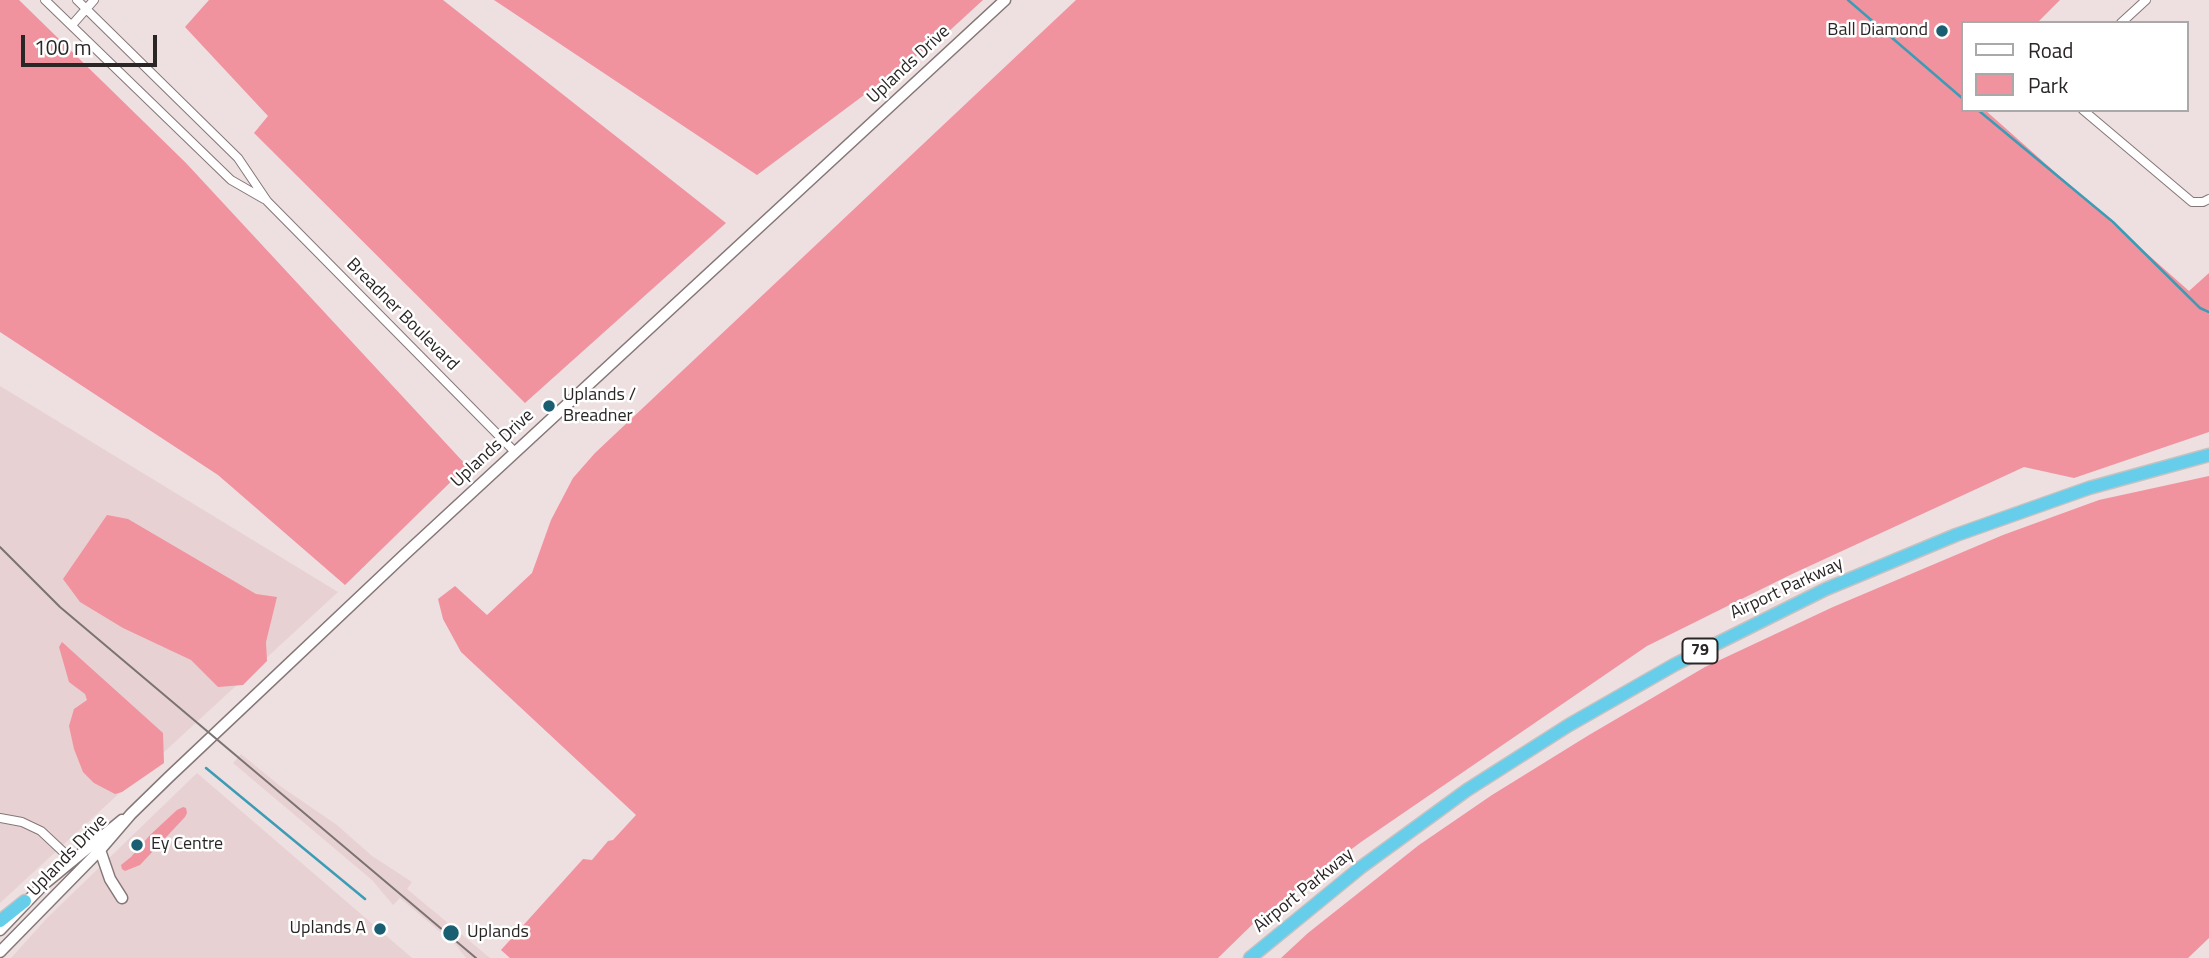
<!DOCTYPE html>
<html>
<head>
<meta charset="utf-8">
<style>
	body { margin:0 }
	#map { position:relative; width:2209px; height:958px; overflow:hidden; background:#eedfe0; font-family:"Titillium Web",sans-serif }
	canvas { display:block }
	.legend { position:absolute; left:1961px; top:21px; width:228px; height:91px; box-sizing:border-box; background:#fff; border:2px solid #aaa8a8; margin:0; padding:9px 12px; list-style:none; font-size:21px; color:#2b2626 }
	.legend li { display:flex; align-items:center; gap:14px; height:35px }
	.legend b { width:35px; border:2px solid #aaa8a8 }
	.scale { position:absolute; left:21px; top:35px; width:136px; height:32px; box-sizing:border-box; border:4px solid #2b2626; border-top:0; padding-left:9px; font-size:21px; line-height:24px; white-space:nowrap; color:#2b2626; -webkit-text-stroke:5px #fff; paint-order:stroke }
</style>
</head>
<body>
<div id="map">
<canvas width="2209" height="958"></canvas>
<ul class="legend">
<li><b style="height:9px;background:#fff"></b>Road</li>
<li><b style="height:19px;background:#f1929f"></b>Park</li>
</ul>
<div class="scale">100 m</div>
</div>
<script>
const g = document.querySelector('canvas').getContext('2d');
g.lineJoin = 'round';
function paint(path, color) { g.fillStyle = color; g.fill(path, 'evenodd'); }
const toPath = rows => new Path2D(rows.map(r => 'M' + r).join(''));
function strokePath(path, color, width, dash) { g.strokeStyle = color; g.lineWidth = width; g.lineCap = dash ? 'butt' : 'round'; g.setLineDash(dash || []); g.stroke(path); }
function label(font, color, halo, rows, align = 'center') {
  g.font = font + ' "Titillium Web",sans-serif'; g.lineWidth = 5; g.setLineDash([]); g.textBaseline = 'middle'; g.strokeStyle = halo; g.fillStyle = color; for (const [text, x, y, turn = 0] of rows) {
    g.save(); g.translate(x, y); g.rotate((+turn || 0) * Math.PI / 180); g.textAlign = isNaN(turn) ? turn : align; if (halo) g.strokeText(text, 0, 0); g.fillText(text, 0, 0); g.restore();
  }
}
paint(toPath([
	[0,386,338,592,0,903],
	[241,754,280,786,337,825,372,856,412,882,407,889,490,958,466,958,456,945,400,898,393,905,372,880,233,763],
	[197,773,412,958,11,958,47,918]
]), '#e8d1d3');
paint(toPath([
	[0,0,19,0,186,163,467,466,345,585,218,475,0,332],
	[209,0,443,0,726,223,525,403,254,133,268,116,185,27],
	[494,0,983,0,947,33,757,175],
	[1076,0,2060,0,2037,23,1962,23,1962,110,1985,110,2189,291,2209,273,2209,432,2074,478,2024,467,1790,575,1647,646,1361,842,1259,918,1218,958,510,958,501,950,583,859,592,860,608,841,613,840,636,815,461,652,443,619,438,599,455,586,487,615,532,573,551,520,573,478,595,453],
	[2209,476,2209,938,2188,958,1281,958,1308,933,1419,845,1492,795,1589,735,1705,667,1833,607,2003,535,2099,500],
	[107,515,128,519,256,594,277,597,266,642,267,661,243,685,218,687,191,660,123,628,80,602,63,579],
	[62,642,163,733,164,763,122,792,115,794,94,783,83,772,74,749,69,726,74,709,87,700,85,694,69,682,59,647],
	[183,807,186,808,187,813,185,817,140,865,125,871,122,869,121,865,131,857,150,835,177,810]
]), '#f1929f');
strokePath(toPath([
	[1848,0,1962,98],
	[1978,110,2113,222,2200,308,2209,312],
	[206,768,365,899]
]), '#3c9cb5', 2.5);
const minor = toPath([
	[45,0,231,180,264,199],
	[77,0,238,158,267,201,515,452],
	[2121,23,2146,0],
	[72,25,94,0],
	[2083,110,2192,202,2203,202,2209,199],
	[0,818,22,822,41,831,73,861]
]);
const secondary = toPath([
	[100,850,110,879,122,898],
	[0,930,43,885,122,820],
	[0,952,100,850,131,814,169,777,404,555,1005,0]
]);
const trunk = toPath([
	[0,921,25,901],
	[1250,958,1360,868,1467,790,1569,725,1674,665,1826,589,1956,535,2089,488,2209,455]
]);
strokePath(minor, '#847778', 10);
strokePath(secondary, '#847778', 13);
strokePath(trunk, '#c4c2c2', 15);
strokePath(minor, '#fff', 8);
strokePath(secondary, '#fff', 10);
strokePath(trunk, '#66ceea', 12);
strokePath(toPath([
	[0,547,60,607,476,958]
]), '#7b7272', 2);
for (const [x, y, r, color] of [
	[1942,31,7,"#1a5f71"],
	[549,406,7,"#1a5f71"],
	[137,845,7,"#1a5f71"],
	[380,929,7,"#1a5f71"],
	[451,933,9,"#1a5f71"]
]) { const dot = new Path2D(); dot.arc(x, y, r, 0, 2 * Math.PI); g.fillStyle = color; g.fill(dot); strokePath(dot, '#fff', 2.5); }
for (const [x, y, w] of [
	[1700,651,35]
]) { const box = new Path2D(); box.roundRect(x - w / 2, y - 12.5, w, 25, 5); g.fillStyle = '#fff'; g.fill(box); strokePath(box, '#2b2626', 2); }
label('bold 16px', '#2b2626', null, [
	["79",1700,651]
]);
label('18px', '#2b2626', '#fff', [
	["Ball Diamond",1928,31,"right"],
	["Uplands /",563,396],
	["Breadner",563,417],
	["Ey Centre",151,845],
	["Uplands A",366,929,"right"],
	["Uplands",467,933]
], 'left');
label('18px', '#2b2626', '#fff', [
	["Uplands Drive",909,65,-43],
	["Breadner Boulevard",402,315,45],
	["Uplands Drive",493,449,-43],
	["Airport Parkway",1787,589,-25],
	["Uplands Drive",68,856,-46],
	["Airport Parkway",1304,891,-39]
]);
</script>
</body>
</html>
